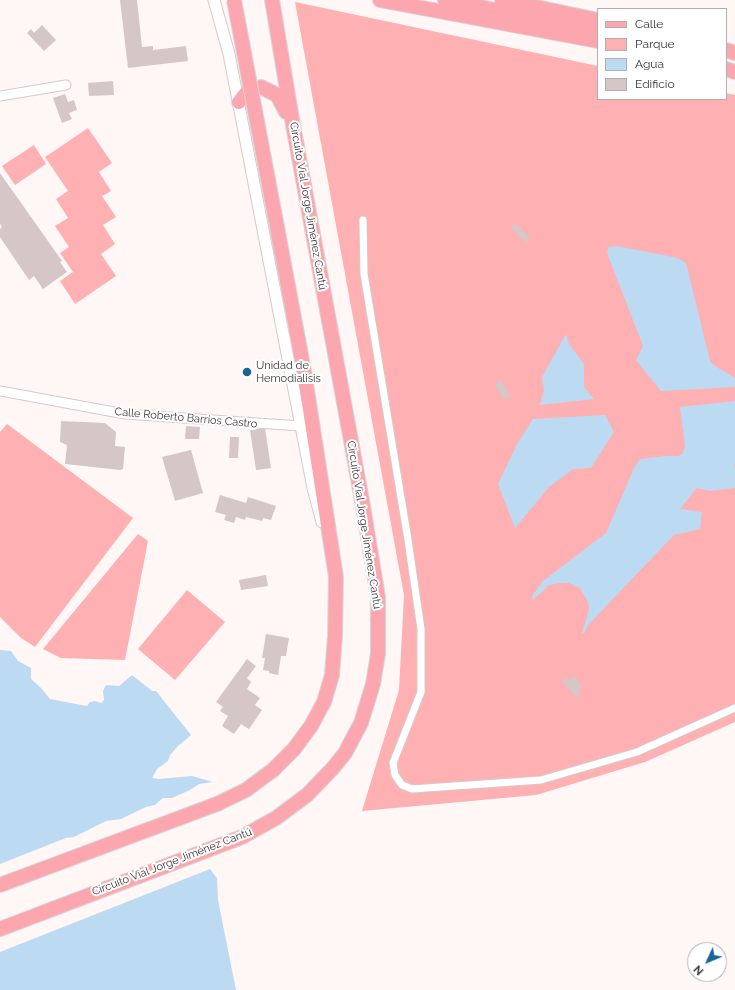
<!DOCTYPE html>
<html>
<head>
<meta charset="utf-8">
<style>
	body { margin:0 }
	#map { position:relative; width:735px; height:990px; overflow:hidden; background:#fff6f6; font-family:Raleway,sans-serif }
	canvas { display:block }
	.legend { position:absolute; left:597px; top:8px; width:130px; height:92px; box-sizing:border-box; background:#fff; border:1px solid #b0aeae; margin:0; padding:5px 7px; list-style:none; font-size:12px; color:#3a3434 }
	.legend li { display:flex; align-items:center; gap:8px; height:20px }
	.legend b { width:20px; border:1px solid #b0aeae }
	.north { position:absolute; left:687px; top:942px; width:40px; height:40px; box-sizing:border-box; background:#fff; border:1px solid #b0aeae; border-radius:50%; rotate:226deg; font-size:11px; font-weight:700; line-height:16px; text-align:center; color:#3a3434 }
	.north::after { content:''; display:block; margin:auto; width:14px; height:18px; background:#176497; clip-path:polygon(50% 0,100% 100%,50% 72%,0 100%) }
</style>
</head>
<body>
<div id="map">
<canvas width="735" height="990"></canvas>
<ul class="legend">
<li><b style="height:5px;background:#fca7af"></b>Calle</li>
<li><b style="height:11px;background:#feb0b2"></b>Parque</li>
<li><b style="height:11px;background:#bddaf3"></b>Agua</li>
<li><b style="height:11px;background:#d5c7c7"></b>Edificio</li>
</ul>
<div class="north">N</div>
</div>
<script>
const g = document.querySelector('canvas').getContext('2d');
g.lineJoin = 'round';
function paint(path, color) { g.fillStyle = color; g.fill(path, 'evenodd'); }
const toPath = rows => new Path2D(rows.map(r => 'M' + r).join(''));
function strokePath(path, color, width, dash) { g.strokeStyle = color; g.lineWidth = width; g.lineCap = dash ? 'butt' : 'round'; g.setLineDash(dash || []); g.stroke(path); }
function label(font, color, halo, rows, align = 'center') {
  g.font = font + ' Raleway,sans-serif'; g.lineWidth = 4; g.setLineDash([]); g.textBaseline = 'middle'; g.strokeStyle = halo; g.fillStyle = color; for (const [text, x, y, turn = 0] of rows) {
    g.save(); g.translate(x, y); g.rotate((+turn || 0) * Math.PI / 180); g.textAlign = isNaN(turn) ? turn : align; if (halo) g.strokeText(text, 0, 0); g.fillText(text, 0, 0); g.restore();
  }
}
paint(toPath([
	[295,2,598,66,598,99,726,99,726,93,735,95,735,722,645,762,536,795,362,811,399,690,404,595],
	[88,128,112,163,99,172,111,191,102,196,116,217,103,225,115,244,101,254,116,276,75,304,60,281,73,272,60,253,69,247,55,226,68,218,56,199,68,191,45,157],
	[34,145,46,164,15,185,2,166],
	[7,424,133,518,35,647,21,638,0,617,0,432],
	[138,534,148,541,125,660,61,658,43,649],
	[187,590,225,622,175,680,138,649]
]), '#feb0b2');
paint(toPath([
	[617,246,678,258,686,263,710,361,715,366,735,378,735,387,661,391,636,360,643,346,607,253,609,247],
	[566,334,569,344,584,364,584,387,594,399,540,405,544,390,542,377],
	[735,401,735,464,734,466,735,467,735,488,710,491,697,488,680,509,702,512,700,529,674,535,588,625,584,633,582,633,589,610,588,602,580,588,569,583,560,583,549,585,533,600,532,596,543,581,606,533,634,468,640,459,665,456,679,456,683,453,685,446,680,407],
	[605,415,614,432,591,468,573,469,549,487,515,528,498,484,517,444,533,419],
	[0,650,11,651,18,661,31,668,31,679,41,688,50,699,87,706,90,702,95,701,101,703,104,700,103,691,106,685,119,686,132,675,152,691,156,691,191,735,178,746,170,755,168,761,157,769,152,778,159,779,192,776,213,782,199,784,190,790,172,798,163,798,155,805,146,807,121,819,106,821,74,837,66,838,0,864],
	[210,869,217,878,218,900,236,990,0,990,0,952]
]), '#bddaf3');
paint(toPath([
	[120,0,137,0,142,47,153,46,153,50,186,46,188,61,128,68],
	[42,25,56,40,44,51,27,33,31,29,34,33],
	[113,81,114,95,89,96,88,83],
	[65,94,68,102,74,100,77,110,69,113,72,119,62,123,53,98],
	[0,173,62,261,60,262,67,272,43,289,34,276,29,280,0,237,0,229,2,227,0,224],
	[515,223,530,239,526,243,511,227],
	[501,380,510,396,504,400,494,384],
	[61,421,105,423,116,432,115,446,125,447,123,469,120,470,65,464,67,445,60,442],
	[186,426,200,427,199,439,185,439],
	[265,428,271,468,256,470,250,430],
	[230,437,239,437,238,458,229,458],
	[191,450,203,493,175,501,162,457],
	[220,495,246,503,248,497,276,506,271,520,263,518,262,521,246,517,245,520,236,517,234,523,224,520,226,515,215,512],
	[266,575,268,586,241,590,239,580],
	[266,634,289,638,286,656,281,656,278,675,269,673,269,671,263,670,265,658,262,658],
	[247,659,256,666,247,678,251,682,247,689,260,698,255,705,262,710,249,729,241,724,234,734,222,726,228,716,220,711,223,707,216,702],
	[574,676,582,686,578,690,581,694,577,698,562,681,566,677,569,680]
]), '#d5c7c7');
const pedestrian = toPath([
	[363,220,364,274,408,540,421,629,421,692,393,763,395,775,402,785,412,789,541,780,637,752,735,708]
]);
const minor = toPath([
	[0,96,66,85],
	[0,391,125,414,301,426]
]);
const tertiary = toPath([
	[214,0,229,54,313,488,322,522]
]);
const primary = toPath([
	[380,0,598,41],
	[445,0,575,26,596,32],
	[502,0,598,20],
	[726,50,735,53],
	[726,69,735,72],
	[239,102,247,92,261,87,277,95,286,112],
	[0,885,217,804,246,790,273,770,294,749,311,726,324,702,332,675,335,636,336,577,304,371,277,227],
	[0,929,242,837,276,818,307,795,333,768,345,753,361,723,373,684,378,654,378,597,363,506,293,125,272,0]
]);
strokePath(pedestrian, '#d7c9c9', 9);
strokePath(minor, '#d7c9c9', 11);
strokePath(tertiary, '#d7c9c9', 13);
strokePath(primary, '#d8d6d6', 16);
strokePath(pedestrian, '#fff', 7);
strokePath(minor, '#fff', 9);
strokePath(tertiary, '#fff', 11);
strokePath(primary, '#fca7af', 14);
const primaryBridge = toPath([
	[234,0,277,227]
]);
strokePath(primaryBridge, '#d8d6d6', 16, []);
strokePath(primaryBridge, '#fca7af', 14);
for (const [x, y, r, color] of [
	[247,372,5,"#176497"]
]) { const dot = new Path2D(); dot.arc(x, y, r, 0, 2 * Math.PI); g.fillStyle = color; g.fill(dot); strokePath(dot, '#fff', 1.5); }
label('11px', '#3a3434', '#fff', [
	["Circuito Vial Jorge Jiménez Cantú",308,206,80],
	["Calle Roberto Barrios Castro",186,418,5],
	["Circuito Vial Jorge Jiménez Cantú",364,525,81],
	["Circuito Vial Jorge Jiménez Cantú",172,862,-21]
]);
label('11px', '#3a3434', '#fff', [
	["Unidad de",256,366],
	["Hemodialisis",256,379]
], 'left');
</script>
</body>
</html>
